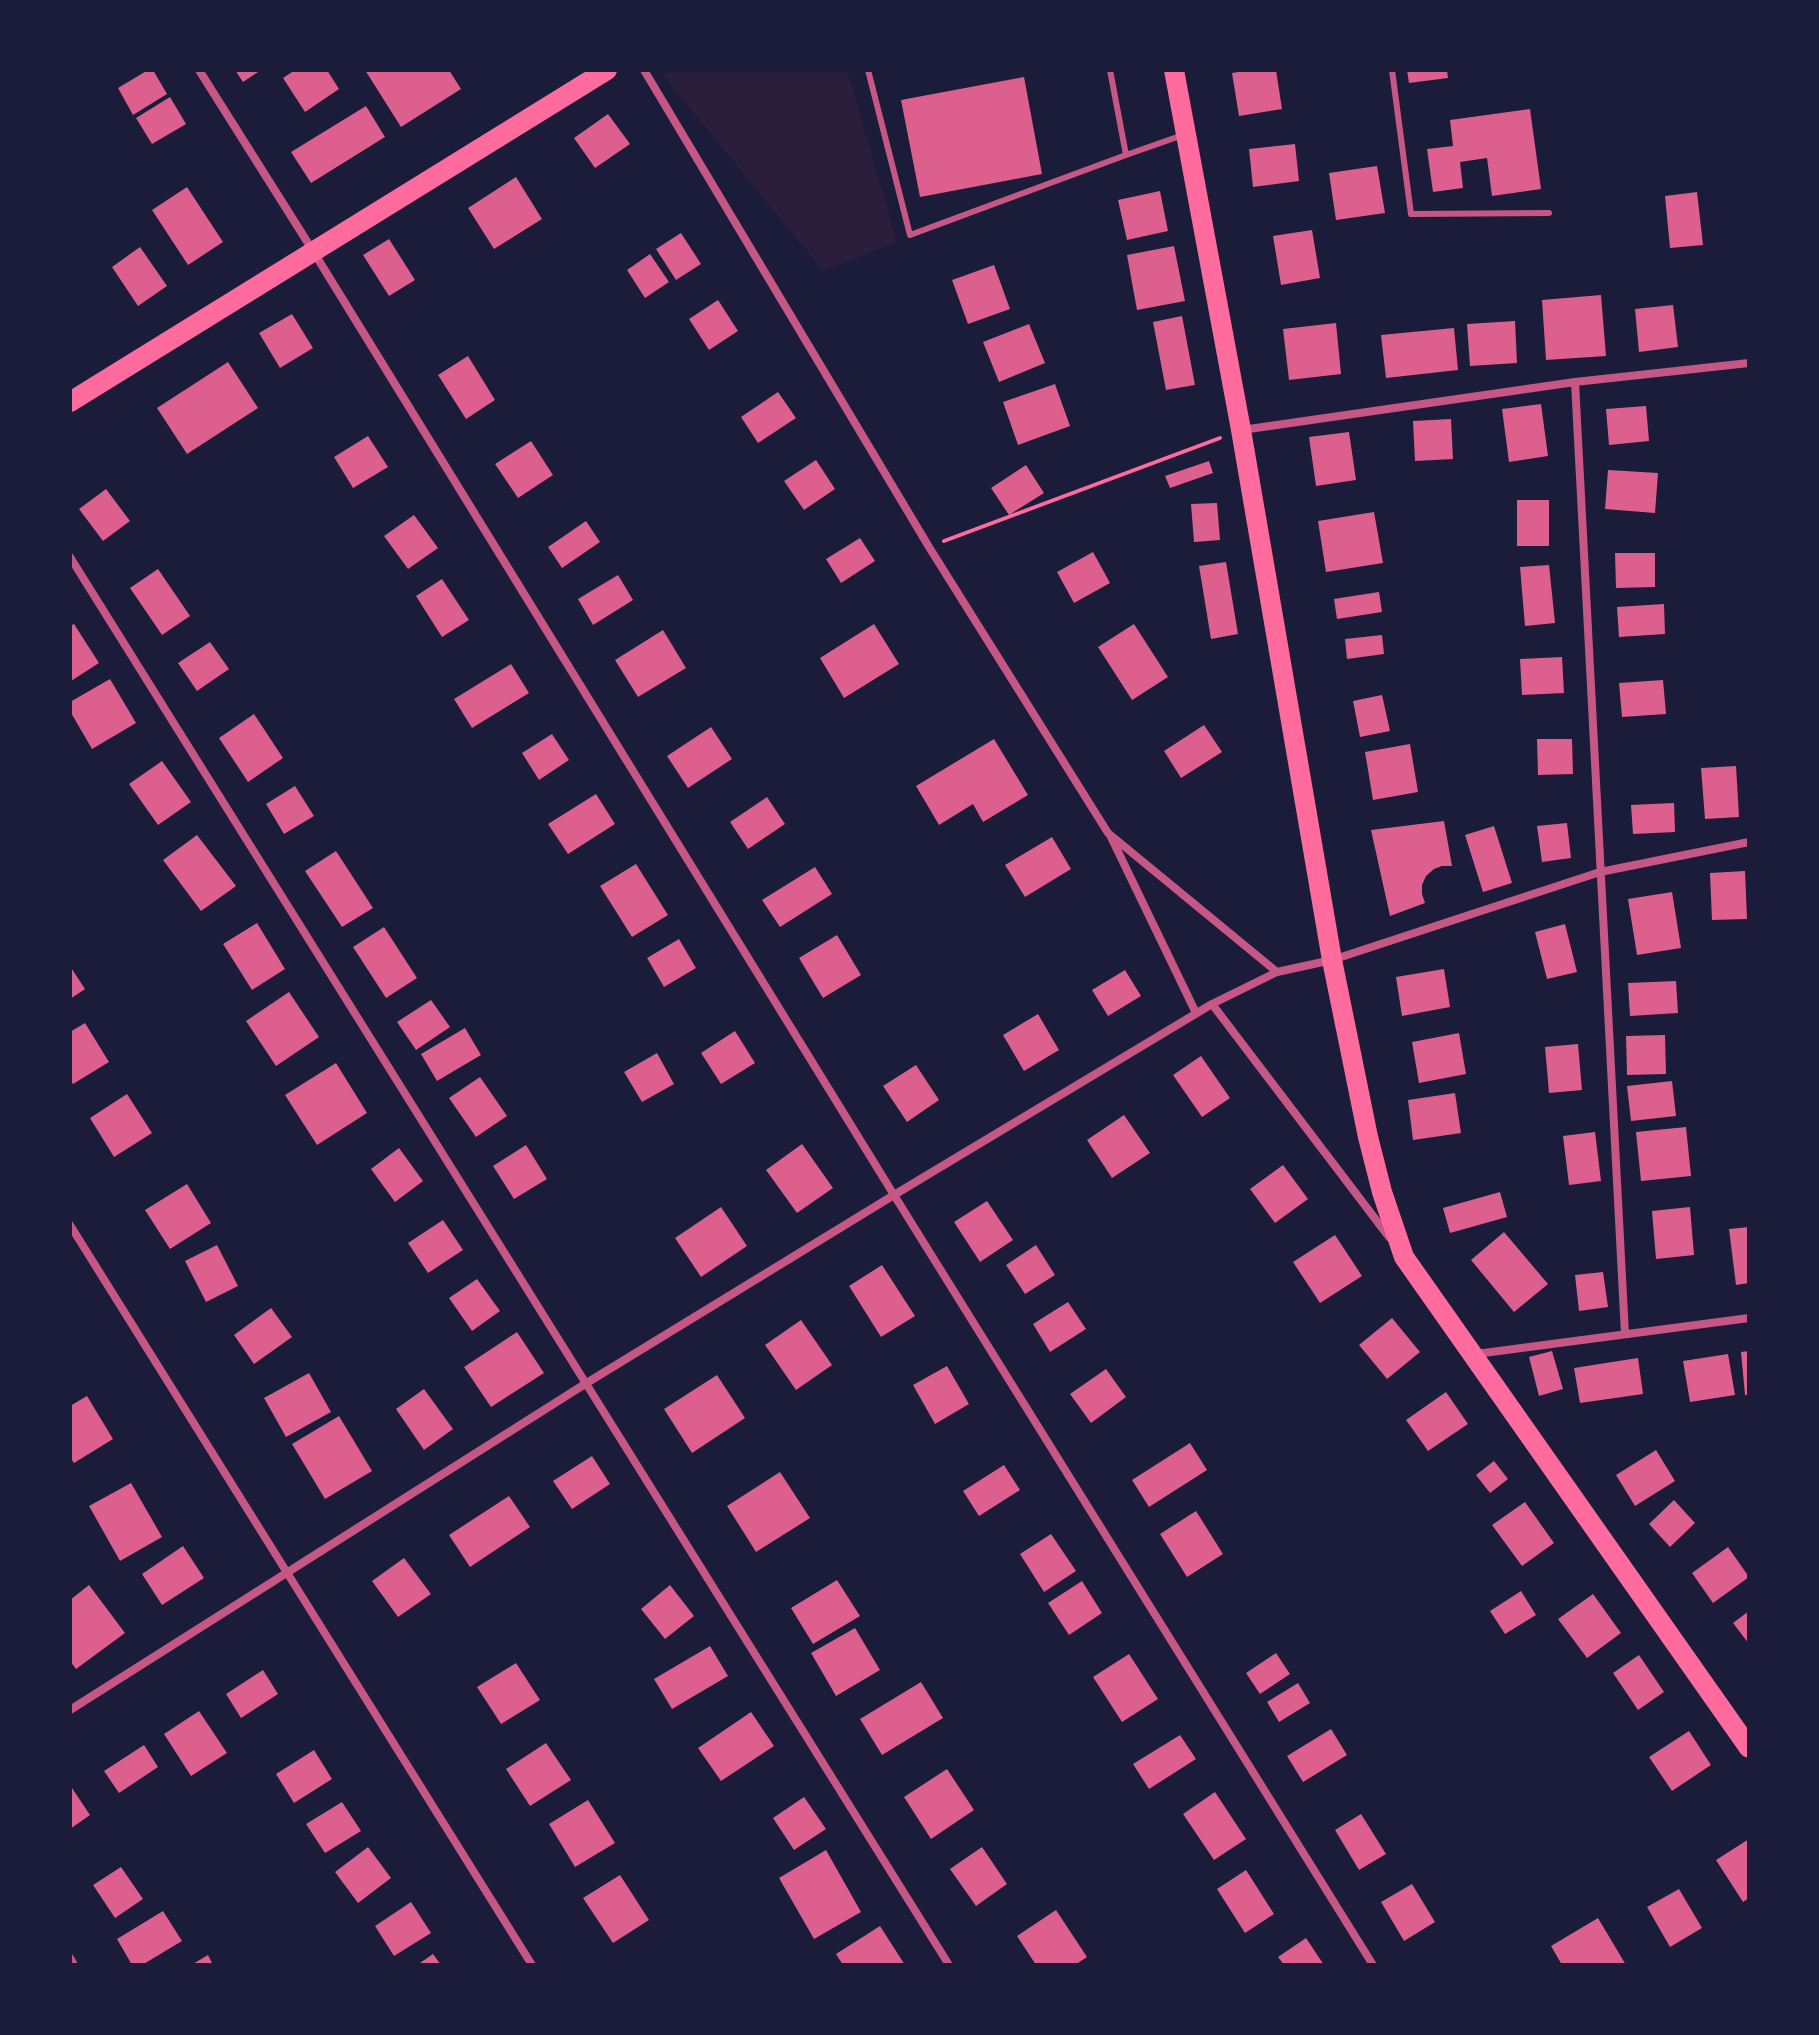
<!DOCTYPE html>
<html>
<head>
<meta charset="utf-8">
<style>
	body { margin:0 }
	#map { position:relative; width:1819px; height:2035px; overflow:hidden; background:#1b1b3a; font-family:"DM Sans",sans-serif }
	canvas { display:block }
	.frame { position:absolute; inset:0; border:72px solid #1b1b3a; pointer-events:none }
</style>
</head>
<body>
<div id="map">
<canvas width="1819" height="2035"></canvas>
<div class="frame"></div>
</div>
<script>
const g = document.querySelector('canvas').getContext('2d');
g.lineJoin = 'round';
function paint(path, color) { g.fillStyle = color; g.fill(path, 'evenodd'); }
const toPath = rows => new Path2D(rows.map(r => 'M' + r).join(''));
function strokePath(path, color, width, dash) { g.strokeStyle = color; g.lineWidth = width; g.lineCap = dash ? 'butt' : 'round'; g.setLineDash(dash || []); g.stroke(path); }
paint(toPath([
	[678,70,847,70,897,242,823,271,663,75]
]), '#2a1e3b');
paint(toPath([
	[148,70,153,70,167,94,133,115,118,88],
	[235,70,261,70,243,82],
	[295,70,327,70,339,89,305,112,283,78],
	[365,70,449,70,461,89,401,127],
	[1250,70,1276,70,1282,109,1239,116,1232,73],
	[1407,70,1447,70,1448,78,1409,83],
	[1024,77,1042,174,920,197,901,100],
	[170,97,186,124,152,144,136,118],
	[366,106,385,137,311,183,291,152],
	[1530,109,1541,189,1492,196,1487,158,1460,162,1463,188,1433,192,1427,149,1453,146,1450,120],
	[608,114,630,144,595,168,574,138],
	[1295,144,1299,181,1253,187,1249,149],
	[1377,166,1385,213,1336,220,1329,173],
	[516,177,542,219,494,249,468,208],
	[187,187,223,242,188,265,152,210],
	[1160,191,1168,231,1127,240,1118,200],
	[1697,192,1703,245,1670,248,1665,196],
	[1312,230,1320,278,1281,285,1273,236],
	[681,233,701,264,676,280,656,249],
	[389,239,415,280,389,296,363,255],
	[1174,246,1185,301,1137,310,1127,255],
	[140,247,167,286,138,306,112,267],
	[650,254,669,282,645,298,627,270],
	[994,265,1010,309,968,324,952,280],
	[1601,295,1606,356,1546,360,1542,300],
	[718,300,738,331,709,350,689,319],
	[1673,305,1678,347,1639,352,1635,309],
	[292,314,313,348,280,368,259,333],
	[1182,316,1195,385,1166,390,1153,322],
	[1515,321,1517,363,1470,366,1467,324],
	[1336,323,1341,374,1289,380,1283,329],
	[1029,324,1045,363,999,382,983,342],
	[1454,328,1458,370,1386,378,1381,335],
	[468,356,495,400,466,419,438,375],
	[228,362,258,408,187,454,157,408],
	[1055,384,1070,426,1018,445,1003,402],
	[778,392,796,418,758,443,741,417],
	[1541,404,1548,456,1509,462,1502,409],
	[1646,406,1649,441,1609,445,1606,409],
	[1451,419,1453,459,1415,461,1413,421],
	[1349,432,1356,480,1316,486,1309,437],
	[368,436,388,467,353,488,334,457],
	[531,441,553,475,518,498,495,464],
	[816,460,835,489,804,510,784,481],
	[1209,461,1213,473,1170,488,1165,476],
	[1026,465,1044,493,1009,515,991,488],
	[1608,470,1658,473,1655,513,1605,509],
	[106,489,130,521,103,541,79,509],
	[1517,500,1549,500,1549,546,1517,546],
	[1217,503,1220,540,1194,542,1191,504],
	[1374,512,1383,563,1326,572,1318,521],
	[414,515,438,548,408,569,384,536],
	[586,521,600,542,562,568,548,547],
	[860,538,875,561,841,583,826,559],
	[1093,552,1110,583,1074,603,1057,572],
	[1615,553,1655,553,1655,587,1616,588],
	[1226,562,1238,634,1211,639,1199,566],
	[1549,565,1555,623,1525,626,1520,567],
	[158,569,190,616,162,635,130,588],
	[618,575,633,600,593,625,578,599],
	[442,579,469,620,442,637,416,596],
	[1379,592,1382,612,1337,619,1334,599],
	[1664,604,1665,634,1619,637,1617,607],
	[74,624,99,663,71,681,70,626],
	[874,624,899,664,844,698,820,658],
	[1134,624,1168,677,1132,700,1098,647],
	[663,630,686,668,638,697,615,660],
	[1382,635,1384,654,1347,659,1345,639],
	[210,642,229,669,197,691,178,663],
	[1562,657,1564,693,1522,695,1520,659],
	[511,664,529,693,472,728,454,699],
	[110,679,136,723,92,749,70,711,70,702],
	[1663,680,1666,714,1622,717,1619,683],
	[1382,695,1390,731,1360,737,1353,701],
	[254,714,283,758,248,782,219,738],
	[1204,725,1222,752,1181,778,1164,751],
	[711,727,732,759,688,788,667,756],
	[552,734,569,760,539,780,522,753],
	[994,739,1028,795,983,822,973,804,939,825,916,786],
	[1537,739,1572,739,1573,774,1538,775],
	[1410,744,1418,792,1373,800,1365,752],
	[162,761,191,802,158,825,129,784],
	[1736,766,1739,817,1705,819,1701,768],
	[295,786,314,816,284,834,266,804],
	[596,794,615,824,568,854,548,824],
	[767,797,785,824,748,849,730,822],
	[1674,803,1675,832,1633,834,1631,805],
	[1444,821,1452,866,1442,866,1434,869,1426,876,1422,885,1422,894,1425,903,1390,916,1371,830],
	[1567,823,1571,858,1542,862,1537,826],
	[1494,826,1512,883,1483,892,1465,835],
	[197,835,236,886,201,911,163,860],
	[1052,837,1071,869,1025,897,1005,865],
	[336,851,373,908,342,927,305,871],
	[636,864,668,915,632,937,600,886],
	[815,867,832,894,780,927,762,900],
	[1745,871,1747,919,1712,920,1710,873],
	[1672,892,1681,948,1637,955,1628,899],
	[257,923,285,969,252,990,223,944],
	[1565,924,1577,972,1547,979,1535,932],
	[384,927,417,978,386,998,353,947],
	[837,935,861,975,823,998,799,958],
	[679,939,696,968,664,987,647,958],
	[70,966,85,989,70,999],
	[1444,969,1450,1007,1402,1016,1396,977],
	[1125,970,1141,996,1108,1016,1092,990],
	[1676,981,1678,1013,1630,1016,1628,983],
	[289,992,319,1037,276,1066,246,1021],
	[431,1000,450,1027,416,1050,397,1022],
	[1038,1014,1059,1050,1024,1071,1003,1035],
	[85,1023,109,1062,73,1084,70,1079,70,1032],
	[465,1028,481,1055,437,1081,421,1054],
	[735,1031,755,1063,721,1084,701,1053],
	[1459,1033,1466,1074,1419,1083,1412,1042],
	[1665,1035,1666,1074,1627,1075,1626,1036],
	[1578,1044,1582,1090,1549,1093,1545,1047],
	[657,1053,674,1084,642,1102,624,1072],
	[1201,1056,1230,1098,1202,1117,1173,1075],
	[336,1063,367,1113,317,1145,285,1095],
	[916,1065,939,1100,907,1122,883,1086],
	[480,1077,507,1116,476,1137,449,1098],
	[1672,1081,1676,1116,1631,1121,1627,1086],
	[1455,1093,1461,1133,1413,1140,1408,1100],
	[127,1094,152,1133,114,1157,90,1118],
	[1124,1115,1150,1153,1112,1178,1087,1140],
	[1686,1127,1691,1176,1641,1181,1636,1132],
	[1595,1132,1601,1181,1569,1185,1563,1136],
	[802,1144,833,1188,797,1213,766,1170],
	[526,1145,547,1179,514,1199,493,1166],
	[399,1148,423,1181,395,1202,371,1169],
	[1283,1165,1308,1199,1275,1223,1250,1189],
	[187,1184,211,1223,170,1249,145,1210],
	[1500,1192,1507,1217,1450,1233,1443,1208],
	[987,1201,1013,1240,980,1262,954,1222],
	[721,1207,747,1246,701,1277,675,1238],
	[1690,1207,1694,1255,1656,1259,1652,1211],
	[443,1220,463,1250,428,1273,408,1243],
	[1749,1227,1749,1283,1736,1285,1729,1229],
	[1504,1232,1548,1284,1514,1312,1471,1260],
	[1335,1235,1362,1276,1320,1303,1293,1262],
	[217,1245,238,1286,206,1302,185,1261],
	[1036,1245,1055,1275,1025,1294,1006,1265],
	[882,1265,915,1316,881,1337,849,1286],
	[1603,1272,1608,1307,1579,1311,1575,1275],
	[477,1279,500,1311,472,1331,449,1298],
	[1068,1302,1086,1329,1050,1352,1033,1324],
	[271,1308,292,1337,254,1364,234,1335],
	[1392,1318,1420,1352,1387,1379,1359,1345],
	[801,1320,832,1365,796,1390,765,1345],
	[517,1332,544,1373,491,1407,464,1367],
	[1552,1351,1563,1389,1539,1396,1529,1357],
	[1749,1351,1749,1395,1745,1395,1741,1352],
	[1728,1354,1735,1395,1690,1402,1683,1361],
	[1638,1358,1643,1394,1580,1403,1574,1368],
	[947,1366,969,1404,935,1424,913,1385],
	[1106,1369,1126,1397,1091,1423,1070,1394],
	[309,1373,331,1412,286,1437,264,1398],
	[717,1375,745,1418,692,1453,664,1409],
	[424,1389,453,1429,424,1450,396,1409],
	[1446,1392,1468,1424,1428,1451,1406,1420],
	[87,1396,113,1439,74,1463,70,1457,70,1406],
	[339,1416,372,1471,325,1499,292,1444],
	[1190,1443,1207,1470,1149,1507,1132,1480],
	[1656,1450,1675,1481,1635,1506,1616,1475],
	[592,1456,610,1484,572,1509,553,1481],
	[1494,1461,1508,1479,1490,1493,1476,1475],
	[1004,1465,1020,1490,979,1516,963,1491],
	[780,1472,810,1518,756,1552,727,1506],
	[131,1483,162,1537,120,1561,89,1506],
	[509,1496,530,1527,470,1567,449,1535],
	[1674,1500,1695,1523,1670,1547,1649,1524],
	[1525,1502,1554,1543,1522,1566,1492,1525],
	[1196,1511,1223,1554,1187,1577,1160,1534],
	[1051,1534,1076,1571,1044,1592,1020,1554],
	[183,1546,204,1578,162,1605,142,1574],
	[1728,1547,1749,1577,1713,1603,1692,1573],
	[404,1558,431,1594,398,1617,372,1581],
	[837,1580,860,1616,813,1644,791,1608],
	[1082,1581,1102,1613,1069,1635,1048,1603],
	[89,1585,125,1633,76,1669,70,1661,70,1600],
	[670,1585,694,1616,665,1639,641,1609],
	[1521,1591,1536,1615,1505,1634,1490,1611],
	[1593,1594,1621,1633,1587,1658,1558,1619],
	[1749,1611,1749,1644,1733,1623],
	[855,1628,880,1670,836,1696,811,1653],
	[710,1646,728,1676,672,1709,654,1679],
	[1276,1653,1290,1674,1260,1694,1246,1673],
	[1129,1654,1158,1699,1122,1722,1093,1677],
	[1639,1655,1664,1692,1638,1710,1613,1673],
	[516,1663,540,1700,501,1724,477,1687],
	[263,1670,278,1694,241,1718,226,1694],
	[921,1682,943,1718,882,1755,860,1719],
	[1298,1683,1310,1703,1279,1722,1267,1702],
	[199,1711,227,1753,191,1776,164,1734],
	[751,1712,774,1746,721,1781,698,1748],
	[1331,1729,1347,1755,1303,1782,1287,1756],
	[1689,1731,1711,1765,1672,1791,1649,1757],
	[1180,1735,1196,1759,1149,1789,1133,1764],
	[546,1743,571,1780,530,1806,506,1769],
	[144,1745,158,1767,119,1793,104,1771],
	[314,1750,332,1779,294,1803,276,1774],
	[947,1769,974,1810,931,1839,904,1797],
	[70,1785,90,1815,70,1829],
	[1215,1792,1246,1839,1214,1860,1183,1814],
	[804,1797,826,1829,794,1850,773,1818],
	[588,1800,615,1843,575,1867,549,1824],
	[342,1802,361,1831,325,1853,306,1824],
	[1361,1814,1386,1854,1359,1870,1335,1830],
	[1749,1839,1749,1898,1743,1902,1716,1860],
	[368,1847,391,1878,358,1903,335,1872],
	[982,1847,1007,1884,976,1906,950,1869],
	[826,1850,861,1912,814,1939,779,1878],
	[121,1867,143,1899,115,1918,93,1885],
	[1246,1870,1274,1914,1245,1933,1217,1889],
	[620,1875,649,1920,613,1943,583,1898],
	[1412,1884,1435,1922,1404,1941,1381,1902],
	[1679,1889,1702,1928,1670,1947,1647,1907],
	[411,1902,431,1933,394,1956,375,1926],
	[1056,1910,1087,1957,1075,1965,1036,1965,1017,1936],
	[163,1911,182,1941,142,1965,132,1965,117,1939],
	[1598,1918,1626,1965,1562,1965,1551,1946],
	[880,1926,905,1965,843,1965,836,1954],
	[1306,1938,1324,1965,1284,1965,1278,1957],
	[433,1954,441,1965,417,1965],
	[208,1955,213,1965,191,1965]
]), '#dd5f8e');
strokePath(toPath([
	[944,541,1220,438]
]), '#ff6b9d', 4);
strokePath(toPath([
	[868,70,910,235,1126,155,1183,135],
	[1110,70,1126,155],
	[1392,70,1411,214,1549,213]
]), '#c65784', 6);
strokePath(toPath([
	[199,70,313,251,894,1195,1373,1965],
	[644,70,929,547,1108,833,1277,972],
	[1575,382,1625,1334],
	[1242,430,1575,382,1749,363],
	[70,557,949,1965],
	[1111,837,1196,1013],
	[1212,1004,1389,1237],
	[70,1225,532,1965],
	[1476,1354,1749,1318],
	[70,1710,585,1384,894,1195,1212,1004,1277,972,1332,960,1600,872,1749,842],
	[70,1958,74,1965]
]), '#c65784', 8);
strokePath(toPath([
	[1174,70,1241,430,1332,960,1368,1137,1382,1192,1404,1257,1749,1748],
	[70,402,607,70]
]), '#ff6b9d', 20);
</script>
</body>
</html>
